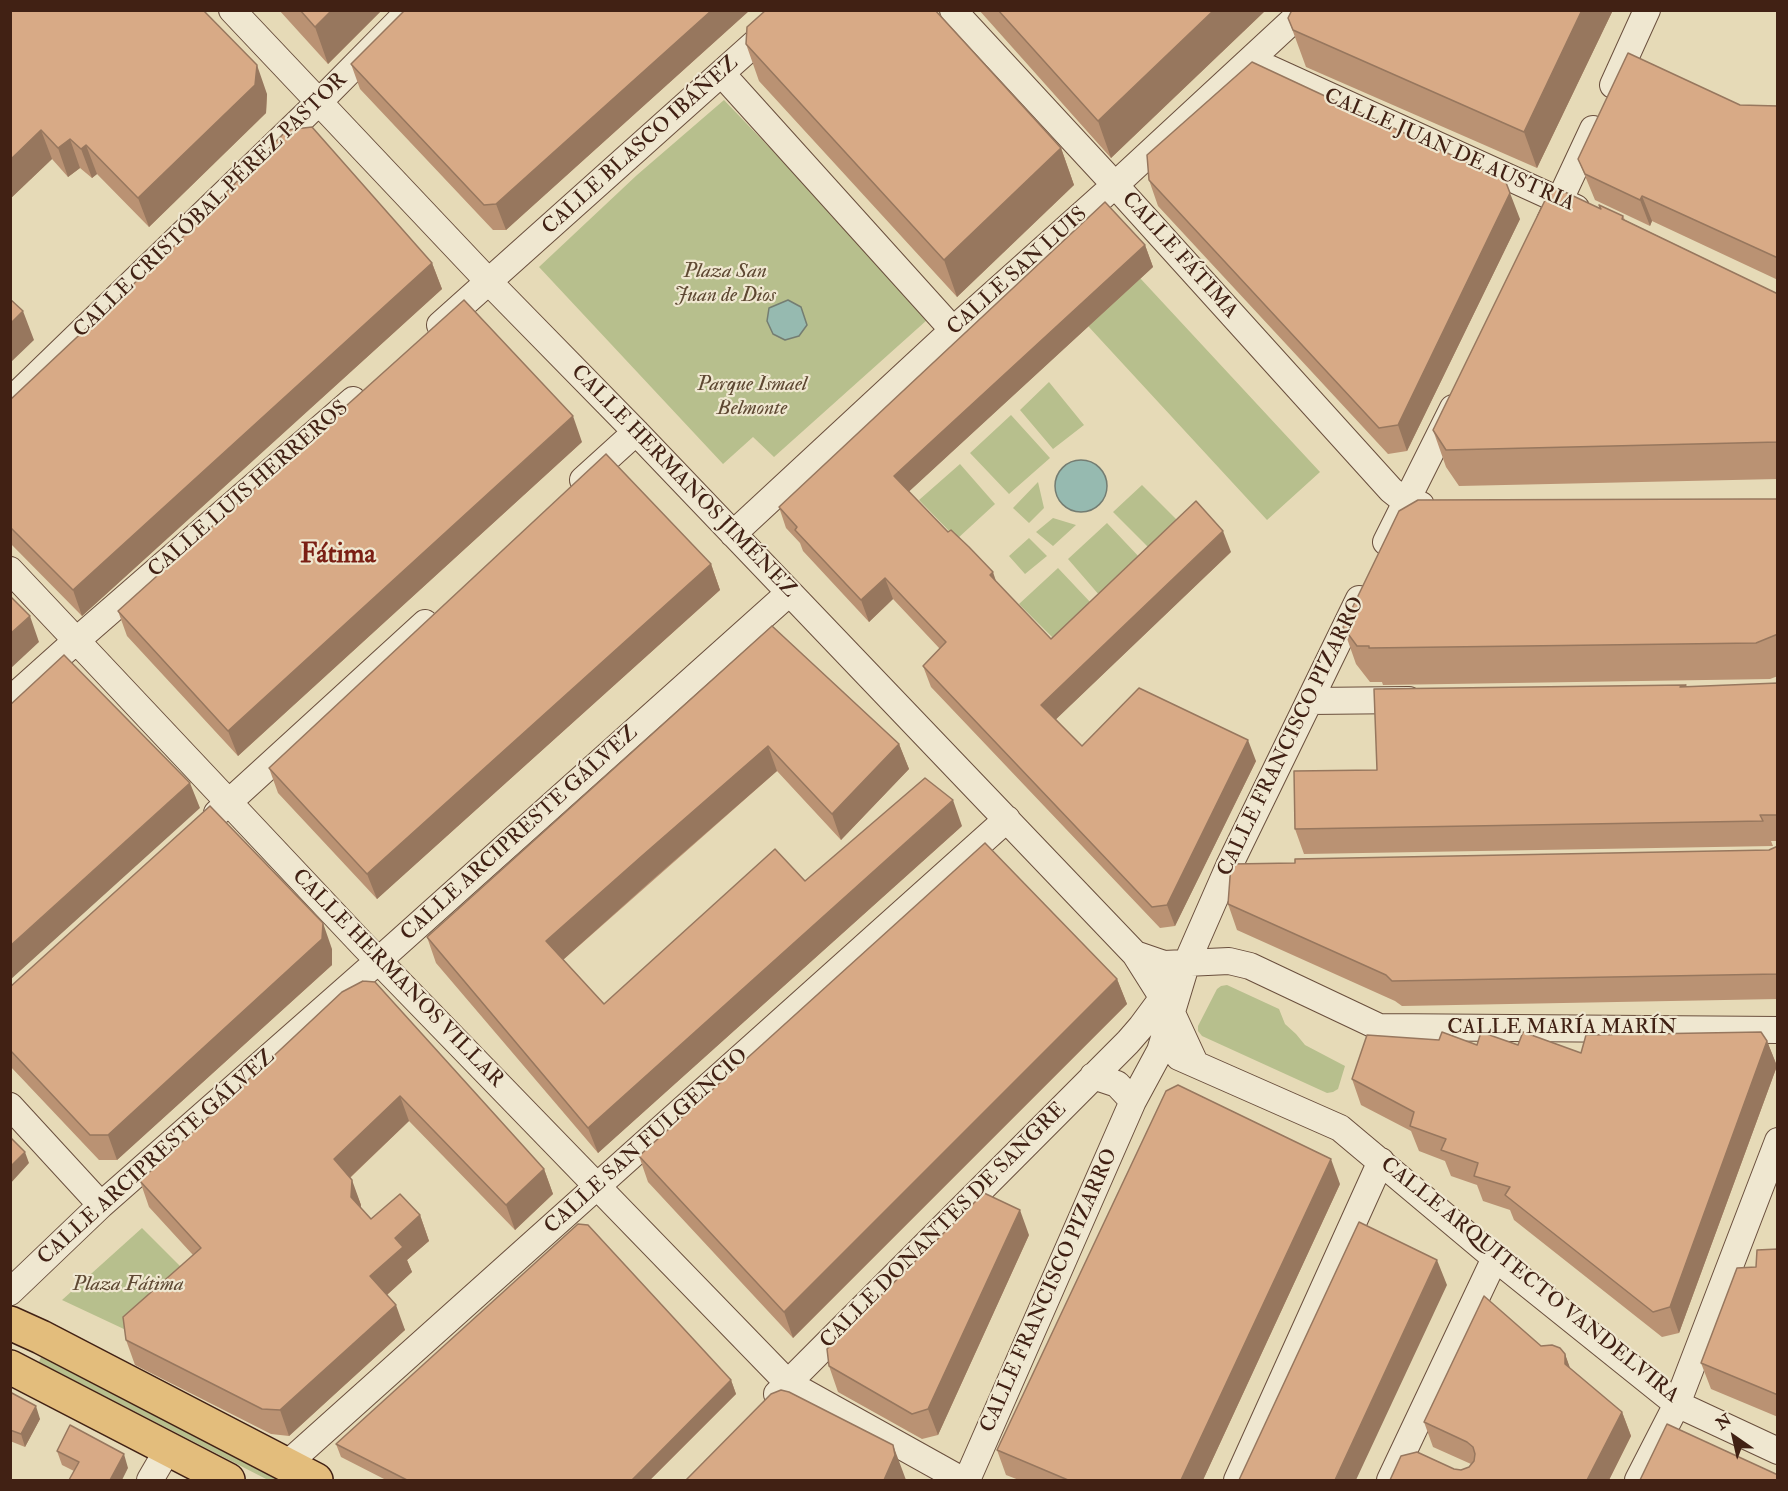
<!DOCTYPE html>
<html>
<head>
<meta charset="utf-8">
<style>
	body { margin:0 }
	#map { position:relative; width:1788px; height:1491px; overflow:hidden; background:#e6dab7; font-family:"IM FELL Double Pica",serif }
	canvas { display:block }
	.frame { position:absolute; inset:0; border:12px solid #412114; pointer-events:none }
	.north { position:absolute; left:1704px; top:1407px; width:60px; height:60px; -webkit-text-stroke:4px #efe7d0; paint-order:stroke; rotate:326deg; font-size:16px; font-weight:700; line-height:24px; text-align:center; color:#412114 }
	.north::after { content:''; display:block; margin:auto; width:21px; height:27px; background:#412114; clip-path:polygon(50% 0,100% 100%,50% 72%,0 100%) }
</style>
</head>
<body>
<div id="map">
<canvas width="1788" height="1491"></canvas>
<div class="frame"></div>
<div class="north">N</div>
</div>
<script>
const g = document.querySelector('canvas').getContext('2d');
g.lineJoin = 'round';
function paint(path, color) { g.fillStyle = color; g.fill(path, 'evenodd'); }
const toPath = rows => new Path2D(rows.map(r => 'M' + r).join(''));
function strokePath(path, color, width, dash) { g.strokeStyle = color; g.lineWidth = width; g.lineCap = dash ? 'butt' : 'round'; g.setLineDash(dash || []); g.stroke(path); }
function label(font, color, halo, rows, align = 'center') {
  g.font = font + ' "IM FELL Double Pica",serif'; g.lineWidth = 4.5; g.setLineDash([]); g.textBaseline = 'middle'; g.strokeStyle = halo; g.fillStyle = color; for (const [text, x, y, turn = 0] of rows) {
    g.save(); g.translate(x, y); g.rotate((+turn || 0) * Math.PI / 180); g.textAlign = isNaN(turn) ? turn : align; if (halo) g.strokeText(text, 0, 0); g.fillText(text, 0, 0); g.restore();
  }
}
paint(toPath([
	[724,100,791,170,927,320,774,457,753,437,723,464,539,267,637,175],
	[1140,278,1320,472,1267,520,1088,326],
	[1049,382,1084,425,1053,449,1020,410],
	[1011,415,1050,458,1009,494,970,453],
	[960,464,995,504,957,539,919,500],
	[1038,482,1044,508,1029,523,1013,508],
	[1142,485,1182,525,1151,550,1113,512],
	[1053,518,1076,525,1053,546,1036,532],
	[1107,523,1141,559,1100,596,1068,559],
	[1029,538,1047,556,1025,574,1009,556],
	[1058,568,1091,603,1054,639,1019,604],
	[1227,985,1279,1009,1285,1024,1296,1034,1305,1045,1345,1066,1338,1089,1333,1092,1327,1093,1202,1036,1198,1031,1198,1026,1217,989,1221,986],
	[142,1228,190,1276,126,1330,62,1300],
	[41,1357,278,1480,268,1480,39,1362]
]), '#b7bf8d');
const water = toPath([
	[788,300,801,307,807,325,799,336,785,340,773,334,767,321,769,308,788,300],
	'1055 486a26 26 0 1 1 52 0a26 26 0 1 1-52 0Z'
]);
paint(water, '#96bab0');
strokePath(water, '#747d72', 1.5);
const street = toPath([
	[232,10,489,282,636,432,1135,954,1171,1011,1195,1063],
	[953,10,1115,185,1391,490,1406,502,1421,505],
	[1251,60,1576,208],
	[722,74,953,330],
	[1613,85,1647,10],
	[1550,221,1593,129],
	[440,325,792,10],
	[10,401,319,102,410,10],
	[583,480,636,432],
	[733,534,953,330,1115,185,1304,10],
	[1386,542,1453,408],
	[10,570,364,946,788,1383,962,1480],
	[10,700,77,640,353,400],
	[1310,701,1409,700],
	[217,813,425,623],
	[1135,954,1164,964,1229,961,1250,966,1379,1027,1778,1030],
	[1179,1057,1340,1128,1495,1258,1677,1404,1778,1451],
	[1093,1076,1117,1084,1133,1101],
	[10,1106,101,1205],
	[10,1292,101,1205,378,961,789,593],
	[777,1394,1128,1042,1141,1027,1172,985],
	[286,1465,1007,819],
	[150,1480,168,1449],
	[967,1480,1133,1101,1160,1051,1187,962,1229,866,1359,599],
	[1237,1480,1381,1161],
	[1390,1480,1495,1258],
	[1638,1480,1677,1404,1778,1141]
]);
const primary = toPath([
	[10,1323,41,1337,316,1480],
	[10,1367,228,1480]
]);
strokePath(street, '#6a4f3d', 28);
strokePath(primary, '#412114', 36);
strokePath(street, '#efe7d0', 26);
strokePath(primary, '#e3bd7c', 33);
paint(toPath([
	[10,10,267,94,266,113,149,227,97,174,92,178,80,168,68,177,52,159,10,199],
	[279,10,382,10,328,64],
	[405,10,750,10,506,230,493,230,360,89,351,64],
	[979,10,1266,10,1111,158],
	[1613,10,1537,168,1306,67,1288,18],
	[746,44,1061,148,1074,185,957,297,759,81],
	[1740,105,1778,106,1778,280,1652,221,1650,226,1595,200,1578,159],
	[1149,180,1520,219,1407,451,1388,454,1158,206],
	[1601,209,1623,216,1625,220,1778,294,1778,479,1459,486,1446,467,1433,430],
	[1145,245,1153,267,908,492,1051,639,1231,552,1056,719,1082,746,1256,761,1175,926,1160,928,931,687,923,666,940,649,893,599,869,622,803,551,800,543,786,528,779,507],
	[432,263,442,289,82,616,10,543,10,400],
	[582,442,238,756,127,636,118,611],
	[1778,499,1778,676,1770,679,1383,685,1382,682,1370,682,1356,664,1343,627],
	[711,564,720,590,377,899,278,793,269,768],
	[772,626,899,744,909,769,841,840,777,771,563,960,604,1004,805,881,962,826,598,1153,436,963,427,937],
	[1778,683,1778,841,1771,841,1773,846,1304,854,1295,829,1377,770,1686,685,1686,687],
	[1778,846,1778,999,1402,1006,1395,1001,1237,930,1228,904,1295,863,1769,850],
	[332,949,332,965,117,1160,99,1160,10,1066,10,987],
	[1117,979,1127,1004,793,1338,648,1182,639,1156],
	[342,992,544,1169,553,1194,515,1230,409,1121,350,1178,361,1205,361,1208,371,1219,420,1215,429,1241,407,1260,412,1272,387,1295,405,1330,289,1436,271,1434,135,1365,126,1340,193,1255,149,1207,140,1181],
	[1767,1041,1777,1066,1679,1333,1662,1337,1514,1220,1510,1210,1483,1201,1477,1185,1451,1176,1445,1161,1419,1151,1411,1131,1361,1105,1352,1079,1477,1045,1518,1045,1581,1053],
	[1340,1184,1203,1480,1019,1480,1006,1475,997,1450],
	[1029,1235,938,1435,922,1439,838,1392,829,1366],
	[1778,1249,1778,1417,1711,1389,1701,1363,1756,1267],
	[1541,1346,1565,1354,1570,1369,1622,1412,1631,1436,1609,1480,1390,1480,1454,1469,1461,1470,1469,1467,1471,1464,1433,1447,1424,1422],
	[731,1380,736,1394,650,1480,386,1480,341,1457,336,1444],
	[10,1392,40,1419,25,1447,10,1441],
	[57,1451,128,1468,74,1471,62,1465]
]), '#ba9273');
paint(toPath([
	[332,10,382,10,328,64,315,27],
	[712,10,750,10,506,230,496,204],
	[1214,10,1266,10,1111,158,1098,121],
	[1582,10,1613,10,1537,168,1524,132],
	[257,65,267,94,266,113,149,227,138,198],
	[41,130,52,159,10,199,10,160],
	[70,139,80,168,68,177,58,148],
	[86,145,97,174,92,178,81,149],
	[1061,148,1074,185,957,297,944,260],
	[1510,193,1520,219,1407,451,1398,425],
	[1642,196,1652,221,1650,226,1640,200],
	[1145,245,1153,267,902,498,894,476],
	[432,263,442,289,82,616,73,590],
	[23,311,34,340,10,363,10,324],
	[573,416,582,442,238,756,228,731],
	[1223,531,1231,552,1049,726,1041,705],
	[711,564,720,590,377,899,367,874],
	[993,572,1000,593,990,575],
	[885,578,893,599,869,622,861,600],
	[30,616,39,642,10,669,10,634],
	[1248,740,1256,761,1175,926,1167,905],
	[899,744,909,769,841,840,832,814],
	[768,746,777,771,652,880,555,967,546,941,643,855],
	[190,783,200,808,10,980,10,946],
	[953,800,962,826,598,1153,588,1128],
	[323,923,332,949,332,965,117,1160,108,1135],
	[1117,979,1127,1004,793,1338,784,1312],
	[1767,1041,1777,1066,1679,1333,1670,1307],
	[400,1096,409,1121,343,1184,334,1159],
	[25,1152,29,1163,10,1184,10,1167],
	[1331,1159,1340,1184,1203,1480,1181,1480],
	[544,1169,553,1194,515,1230,506,1205],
	[352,1180,361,1205,360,1222,351,1197],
	[1020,1210,1029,1235,938,1435,928,1409],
	[420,1215,429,1241,407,1260,412,1272,379,1302,370,1276,395,1238],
	[1437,1260,1447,1285,1356,1480,1335,1480],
	[396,1305,405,1330,289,1436,280,1410],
	[1565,1354,1574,1379,1565,1364],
	[731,1380,736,1394,650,1480,632,1480],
	[36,1406,40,1419,25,1447,21,1434],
	[1622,1412,1631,1436,1609,1480,1587,1480],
	[893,1445,906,1480,884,1480],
	[124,1454,128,1468,122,1480,110,1480]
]), '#97775e');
const building = toPath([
	[10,10,203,10,257,65,255,85,138,198,86,145,81,149,70,139,58,148,41,130,10,160,10,10],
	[300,10,332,10,315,27,300,10],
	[405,10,712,10,496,204,484,205,351,64,405,10],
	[766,10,935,10,1061,148,944,260,746,44,747,27,766,10],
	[998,10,1214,10,1098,121,998,10],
	[1292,10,1582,10,1524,132,1293,30,1288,18,1292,10],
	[1628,53,1740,105,1778,106,1778,258,1642,196,1640,200,1585,174,1578,159,1628,53],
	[1252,62,1505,180,1510,193,1398,425,1379,428,1149,180,1147,155,1252,62],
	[312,127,432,263,73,590,10,527,10,400,174,246,287,130,312,127],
	[1552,186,1601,209,1599,205,1623,216,1622,219,1778,294,1778,442,1446,450,1433,430,1552,186],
	[1105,202,1145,245,894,476,948,532,951,530,969,547,993,572,990,575,1051,639,1196,501,1223,531,1041,705,1082,746,1139,688,1248,740,1167,905,1152,907,923,666,946,642,885,578,861,600,795,530,797,527,779,507,1105,202],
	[10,299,23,311,10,324,10,299],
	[464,300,573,416,228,731,118,611,464,300],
	[606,454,711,564,367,874,269,768,606,454],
	[1750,499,1778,499,1778,634,1756,643,1369,648,1369,646,1357,646,1343,627,1399,511,1418,500,1750,499],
	[10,596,30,616,10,634,10,596],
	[772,626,899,744,832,814,768,746,643,855,546,941,604,1004,775,849,805,881,925,778,953,800,588,1128,427,937,772,626],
	[64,655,190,783,10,946,10,705,64,655],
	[1778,683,1778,815,1760,815,1763,821,1295,829,1294,771,1377,770,1374,689,1686,685,1680,687,1778,683],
	[210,806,323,923,322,939,108,1135,90,1135,10,1050,10,987,210,806],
	[985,843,1117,979,784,1312,639,1156,985,843],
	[1778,846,1777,974,1392,981,1386,975,1228,904,1231,864,1295,863,1295,859,1769,850,1778,846],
	[363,981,375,982,544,1169,506,1205,400,1096,334,1159,352,1180,351,1197,371,1219,400,1194,420,1215,395,1238,403,1247,370,1276,396,1305,280,1410,262,1409,126,1340,123,1317,201,1248,140,1181,342,992,363,981],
	[1442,1032,1477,1045,1481,1032,1518,1045,1523,1032,1581,1053,1586,1035,1761,1032,1767,1041,1670,1307,1653,1312,1505,1195,1510,1187,1474,1176,1478,1163,1441,1150,1446,1139,1410,1126,1414,1112,1352,1079,1367,1035,1439,1040,1442,1032],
	[1178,1085,1331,1159,1181,1480,1068,1480,997,1450,1166,1091,1178,1085],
	[10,1137,25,1152,10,1167,10,1137],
	[984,1193,1020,1210,928,1409,912,1414,829,1366,827,1349,984,1193],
	[1359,1222,1437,1260,1335,1480,1239,1480,1359,1222],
	[578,1224,588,1225,731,1380,632,1480,407,1480,336,1444,578,1224],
	[1778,1249,1778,1395,1701,1363,1737,1268,1756,1267,1757,1250,1778,1249],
	[1484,1296,1541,1346,1552,1345,1560,1348,1565,1354,1565,1364,1622,1412,1587,1480,1390,1480,1401,1456,1417,1452,1454,1469,1461,1470,1469,1467,1474,1461,1475,1454,1473,1447,1467,1442,1424,1422,1484,1296],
	[781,1390,789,1392,893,1445,895,1455,884,1480,686,1480,771,1394,781,1390],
	[10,1392,36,1406,21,1434,10,1430,10,1392],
	[1667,1424,1778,1475,1778,1480,1640,1480,1667,1424],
	[70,1425,124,1454,110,1480,69,1480,79,1462,57,1451,70,1425]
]);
paint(building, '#d8aa86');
strokePath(building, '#97775e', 1.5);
label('21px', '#412114', '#efe7d0', [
	["CALLE BLASCO IBÁÑEZ",641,146,-42],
	["CALLE JUAN DE AUSTRIA",1449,151,24],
	["CALLE CRISTÓBAL PÉREZ PASTOR",211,206,-44],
	["CALLE FÁTIMA",1179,256,48],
	["CALLE SAN LUIS",1018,272,-42],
	["CALLE HERMANOS JIMÉNEZ",683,482,46],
	["CALLE LUIS HERREROS",249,490,-41],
	["CALLE FRANCISCO PIZARRO",1292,737,-64],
	["CALLE ARCIPRESTE GÁLVEZ",520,834,-42],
	["CALLE HERMANOS VILLAR",397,979,46],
	["CALLE MARÍA MARÍN",1562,1028],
	["CALLE SAN FULGENCIO",647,1142,-42],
	["CALLE ARCIPRESTE GÁLVEZ",157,1158,-42],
	["CALLE DONANTES DE SANGRE",944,1226,-45],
	["CALLE ARQUITECTO VANDELVIRA",1529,1281,39],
	["CALLE FRANCISCO PIZARRO",1050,1291,-66]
]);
label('italic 21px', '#5e4832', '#efe7d0', [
	["Plaza San",725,272],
	["Juan de Dios",725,296],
	["Parque Ismael",752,385],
	["Belmonte",752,409],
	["Plaza Fátima",128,1285]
]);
label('bold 27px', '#7a1f14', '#efe7d0', [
	["Fátima",338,556]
]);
</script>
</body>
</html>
